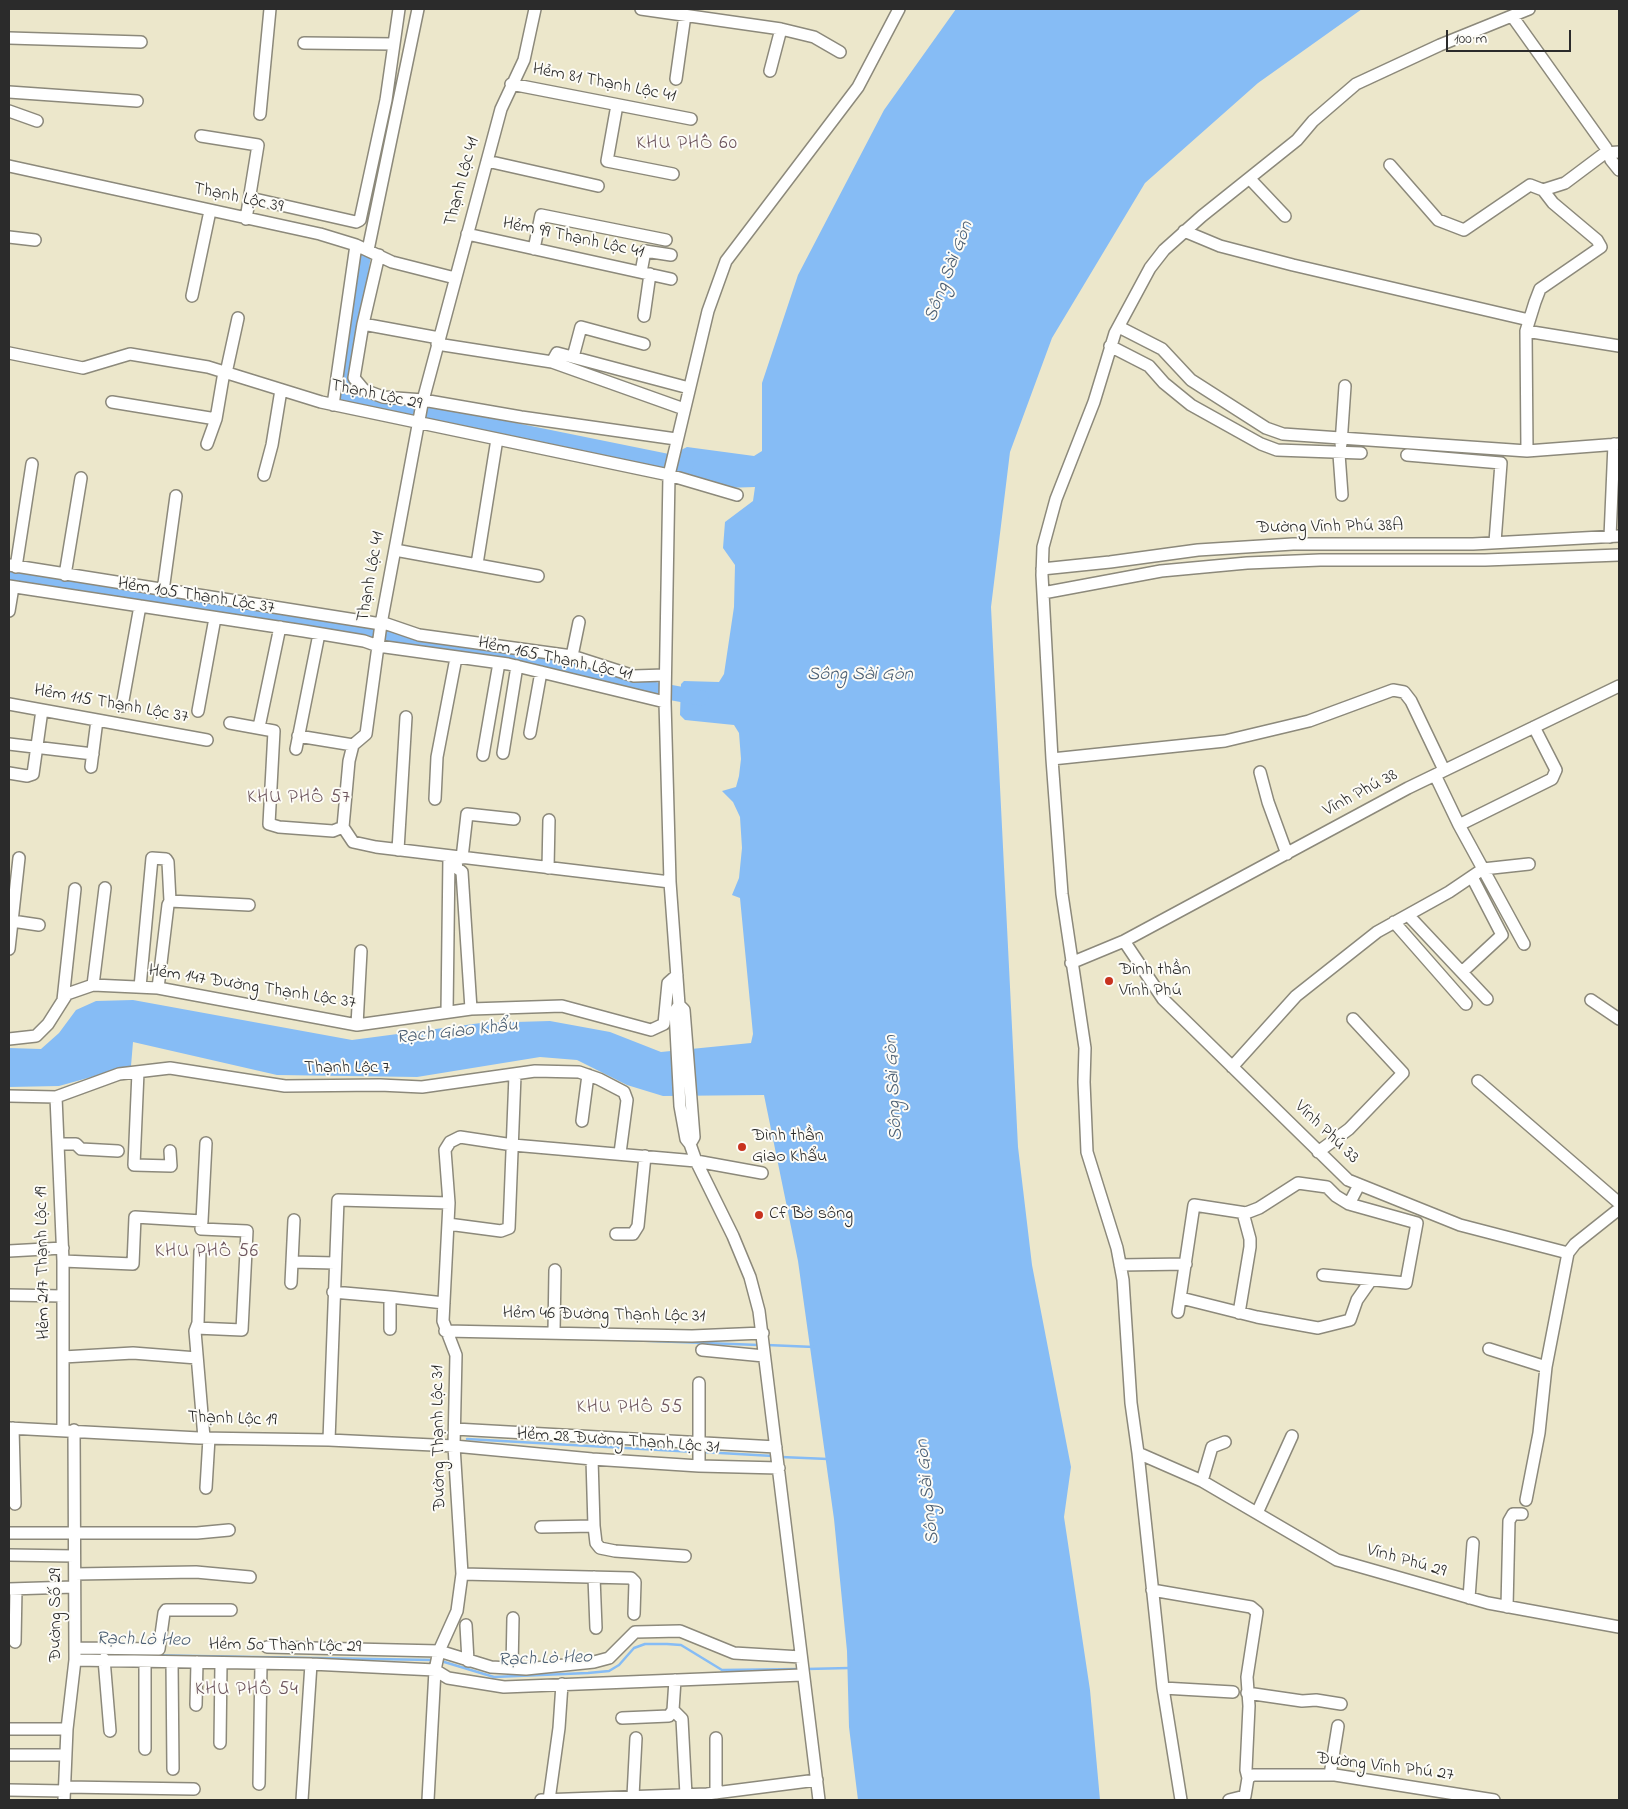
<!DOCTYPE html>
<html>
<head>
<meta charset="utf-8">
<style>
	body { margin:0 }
	#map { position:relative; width:1628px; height:1809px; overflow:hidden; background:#ece7cb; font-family:"Indie Flower",sans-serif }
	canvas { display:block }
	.frame { position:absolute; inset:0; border:10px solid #2b2b2b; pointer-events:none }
	.scale { position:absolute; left:1446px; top:30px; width:125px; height:22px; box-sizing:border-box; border:2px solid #2b2b2b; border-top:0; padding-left:6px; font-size:15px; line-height:18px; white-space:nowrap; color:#2b2b2b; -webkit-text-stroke:4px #fdfcf7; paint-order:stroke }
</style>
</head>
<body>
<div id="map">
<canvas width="1628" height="1809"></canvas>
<div class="frame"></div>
<div class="scale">100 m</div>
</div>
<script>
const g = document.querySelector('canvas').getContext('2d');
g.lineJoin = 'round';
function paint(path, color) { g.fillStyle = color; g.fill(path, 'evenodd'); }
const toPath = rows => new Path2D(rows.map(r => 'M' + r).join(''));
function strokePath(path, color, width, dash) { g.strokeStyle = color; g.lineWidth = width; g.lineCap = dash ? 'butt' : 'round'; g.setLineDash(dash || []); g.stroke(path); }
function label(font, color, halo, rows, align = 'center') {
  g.font = font + ' "Indie Flower",sans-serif'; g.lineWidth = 4; g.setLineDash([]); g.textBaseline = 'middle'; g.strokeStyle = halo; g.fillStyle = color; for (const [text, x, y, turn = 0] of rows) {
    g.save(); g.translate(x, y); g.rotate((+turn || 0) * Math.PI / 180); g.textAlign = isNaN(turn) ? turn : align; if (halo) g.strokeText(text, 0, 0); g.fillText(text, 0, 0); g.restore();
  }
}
paint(toPath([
	[956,9,1362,9,1258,83,1145,183,1052,338,1010,452,991,607,1018,1147,1032,1265,1071,1467,1064,1517,1090,1690,1100,1800,858,1800,849,1727,847,1651,834,1519,798,1261,764,1095,663,1096,627,1085,577,1060,540,1057,417,1077,277,1075,133,1042,131,1066,59,1086,9,1087,9,1048,41,1049,59,1033,76,1010,96,1001,133,1000,352,1040,481,1023,550,1021,610,1032,661,1052,751,1043,753,1034,740,898,732,895,739,878,742,848,740,817,733,802,722,791,736,787,739,776,741,759,739,733,734,725,685,720,680,715,681,684,684,681,719,682,724,674,734,607,735,565,723,548,725,522,753,501,755,487,725,488,676,472,681,450,687,447,754,456,762,451,762,383,798,275,884,110]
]), '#86bcf5');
strokePath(toPath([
	[624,1340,759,1345],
	[767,1345,814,1347],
	[467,1439,695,1452],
	[703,1452,773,1456],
	[781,1457,828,1459],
	[79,1654,433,1660],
	[441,1661,494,1677,588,1673,609,1671,619,1665,634,1648,645,1644,667,1644,681,1645,722,1670,800,1669],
	[806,1669,850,1668]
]), '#86bcf5', 2.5);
strokePath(toPath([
	[363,258,341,395,686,465],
	[9,575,460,648,556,666,602,680,701,698]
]), '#86bcf5', 15);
const minor = toPath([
	[535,9,524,60,501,109,422,404,381,624,366,734,353,745,349,761,343,827,353,842,376,847,670,882],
	[641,9,781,29,814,37,840,52],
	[1512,16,1606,148,1611,160,1619,170],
	[9,38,141,42],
	[304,43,394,44],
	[770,71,781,29],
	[676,79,685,15],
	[511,84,691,119],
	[9,92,137,101],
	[617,105,607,161,673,174],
	[9,111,37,121],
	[260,114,270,9],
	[201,136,258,145,246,219],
	[487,161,598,186],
	[1390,165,1438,220,1464,230,1530,185,1543,190],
	[9,166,320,234,356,245,392,262,455,278],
	[1250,179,1285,216],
	[250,198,356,222,360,220,386,100,399,9],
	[1184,231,1220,246,1293,265,1529,320],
	[467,234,671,279],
	[9,237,35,240],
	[534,249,541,215,666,240],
	[368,250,418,9],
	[379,255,363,324,354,378,364,390,383,397,423,400,521,417,676,439],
	[641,272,645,251,671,255],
	[192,296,210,211],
	[644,316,650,274],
	[363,324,439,338],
	[1119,327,1162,349,1191,380,1266,428,1283,434,1527,451,1526,331,1535,302,1540,289,1601,247,1597,240,1553,203,1543,190,1565,183,1605,153,1619,152],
	[1526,331,1619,346],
	[437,344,552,362,684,409],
	[1110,346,1149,366,1164,383,1191,405,1261,444,1277,450,1361,453],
	[9,353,83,368,130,354,208,367,321,402,669,475,737,495],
	[573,357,581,327,644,344],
	[552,362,557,353,689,388],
	[226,373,238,318],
	[112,402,216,419],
	[333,405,356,245],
	[207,444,216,419,224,372],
	[1341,444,1345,386],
	[1527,451,1619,444],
	[1339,454,1342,495],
	[1407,455,1501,463,1495,542],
	[264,475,272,445,281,390],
	[1610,537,1614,444],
	[395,550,538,576],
	[477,564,497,439],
	[9,565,381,624],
	[16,567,32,464],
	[1042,569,1110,562,1198,550,1293,544,1473,544,1619,536],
	[65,575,81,478],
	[9,586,304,631,364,641,378,646,508,664,665,702],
	[163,591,176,496],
	[1043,593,1161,571,1247,563,1320,560,1485,560,1619,555],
	[9,611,13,587],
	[381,622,419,635,572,656],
	[579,622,572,656,634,676,665,675],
	[9,704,207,740],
	[122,706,140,606],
	[198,711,215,618],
	[230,723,274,731,269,824,279,827,333,831,343,827],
	[259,727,280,627],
	[530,733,541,672],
	[298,736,353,745],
	[9,744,93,754],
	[296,749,319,634],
	[503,753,517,666],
	[483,755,499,663],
	[1052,759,1225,741,1309,721,1393,690,1404,692,1411,701,1444,770],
	[91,767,97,720],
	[1260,772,1268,802,1287,854],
	[9,773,27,776,33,774,42,710],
	[1435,775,1459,825],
	[435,799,437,757,456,658],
	[398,850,406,717],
	[455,857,457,868,462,872,471,1009],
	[462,858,467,814,514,819],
	[548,868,549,820],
	[1408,915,1487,999],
	[12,921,39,925],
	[1394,922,1466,1004],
	[1124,941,1163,999,1348,1180,1460,1225,1568,1253],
	[1524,944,1459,825,1552,779,1556,770,1534,727],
	[9,949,19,858],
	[1071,963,1124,941,1408,788,1619,686],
	[1462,972,1502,935,1472,877],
	[93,985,105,888],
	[140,987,152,858,166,859,168,862,170,901],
	[158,988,168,905,170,901,249,905],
	[63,1000,75,889],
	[1591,1000,1619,1019],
	[679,1005,684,1010,694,1137,690,1144],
	[447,1012,449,856],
	[357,1025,361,951],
	[9,1039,36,1036,48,1024,67,994,93,985,158,988,357,1025,471,1009,562,1006,651,1030,664,1024,668,983,677,975],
	[1232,1067,1296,996,1377,932,1449,892,1483,869,1529,864],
	[138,1072,134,1165,171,1166,170,1151],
	[1478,1081,1619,1203],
	[9,1096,56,1097,119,1074,170,1068,285,1086,380,1085,422,1087,535,1071,579,1072,599,1079,624,1092,627,1100,620,1153],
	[56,1097,63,1261,63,1429],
	[582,1121,588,1075],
	[58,1144,76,1144,81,1149,118,1151],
	[1318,1152,1349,1129,1403,1073,1353,1019],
	[202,1221,206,1143],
	[448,1224,501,1231,509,1228,515,1075],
	[616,1234,633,1234,638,1226,645,1156],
	[9,1251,63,1248],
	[200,1251,198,1323,195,1331,204,1438],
	[63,1261,133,1264,135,1217,202,1221,201,1229,247,1231,242,1330,196,1328],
	[292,1262,335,1263],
	[1120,1265,1186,1264],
	[1323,1275,1406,1283,1417,1223,1349,1204],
	[291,1283,294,1220],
	[333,1292,390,1297],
	[9,1295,63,1296],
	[1181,1298,1257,1317,1318,1328,1350,1320,1357,1300,1371,1280],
	[1178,1312,1194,1205,1246,1213,1259,1208,1298,1183,1327,1187,1336,1196,1349,1204,1359,1185],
	[1239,1313,1250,1247,1250,1239,1243,1213],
	[390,1329,390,1297,444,1303],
	[445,1331,692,1336,763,1333],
	[554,1332,555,1270],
	[1489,1349,1546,1367],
	[702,1350,764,1356],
	[63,1357,133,1353,197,1358],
	[9,1428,199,1438,329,1440,454,1446,592,1459,699,1466,779,1468],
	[13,1428,15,1504],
	[455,1429,776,1447],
	[329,1440,338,1200,449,1203],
	[1138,1453,1202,1481,1337,1560,1488,1603,1619,1627],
	[592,1459,594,1526,596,1543,600,1548,615,1551,685,1556],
	[699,1466,699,1383],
	[1202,1481,1212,1447,1225,1442],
	[206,1488,209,1438],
	[1526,1500,1539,1433,1546,1367,1568,1253,1575,1244,1619,1209],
	[1257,1513,1292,1436],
	[541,1527,594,1526],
	[9,1533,197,1533,229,1530],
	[9,1555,74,1556],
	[75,1574,196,1572,250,1577],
	[462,1574,631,1578,635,1582,634,1614],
	[594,1577,596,1628],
	[9,1589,74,1587],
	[1152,1590,1251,1607,1257,1612,1247,1677,1249,1706,1246,1770,1248,1778],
	[1469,1598,1473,1543],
	[1507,1607,1509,1521,1513,1514,1522,1514],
	[466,1625,468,1661],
	[15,1642,16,1589],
	[267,1647,439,1651,491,1667,526,1669,594,1662,609,1658,635,1632,680,1631,734,1653,801,1657],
	[75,1648,159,1649,164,1613,166,1610,231,1610],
	[104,1659,110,1731],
	[75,1660,311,1664,435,1670,448,1678,504,1687,802,1675],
	[172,1662,173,1769],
	[512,1668,513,1618],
	[1163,1688,1233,1692],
	[1247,1693,1302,1701,1316,1700,1341,1704],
	[196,1705,197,1662],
	[673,1710,682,1719,686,1795],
	[622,1718,669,1716,673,1710,675,1680],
	[9,1729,67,1729],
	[220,1743,221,1663],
	[145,1749,145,1662],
	[9,1755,65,1755],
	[1330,1775,1338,1726],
	[259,1784,261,1664],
	[65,1787,194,1789],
	[9,1790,65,1791],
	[716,1793,716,1738],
	[633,1796,636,1738],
	[64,1800,67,1729,75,1660,74,1430],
	[302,1800,311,1664],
	[428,1800,435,1670,439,1651,457,1611,462,1574,454,1446,456,1355,443,1321,449,1203,445,1150,450,1142,460,1137,513,1145,696,1161,762,1173],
	[541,1800,707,1794,817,1780],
	[549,1800,559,1728,562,1684],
	[819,1800,759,1311,750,1277,733,1236,696,1161,690,1144,686,1139,680,1106,675,1011,679,1005,670,882,665,702,669,475,708,311,726,261,858,87,899,9],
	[1181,1800,1163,1688,1138,1453,1131,1403,1123,1280,1117,1248,1087,1152,1084,1082,1085,1048,1062,894,1052,759,1042,575,1043,547,1056,499,1094,402,1115,333,1150,268,1164,250,1202,216,1297,140,1313,121,1356,84,1440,45,1529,9],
	[1229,1800,1245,1796,1248,1778,1253,1775,1335,1775,1494,1800]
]);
strokePath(minor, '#8c897b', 14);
strokePath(minor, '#fff', 11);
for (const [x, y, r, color] of [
	[1109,981,5,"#c8321e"],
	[742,1147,5,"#c8321e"],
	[759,1215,5,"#c8321e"]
]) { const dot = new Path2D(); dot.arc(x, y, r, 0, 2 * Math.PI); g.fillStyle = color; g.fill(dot); strokePath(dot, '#fdfcf7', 2); }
label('18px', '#2b2b2b', '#fdfcf7', [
	["Hẻm 81 Thạnh Lộc 41",604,84,11],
	["Thạnh Lộc 41",463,182,-75],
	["Thạnh Lộc 39",238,199,12],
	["Hẻm 99 Thạnh Lộc 41",573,239,12],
	["Thạnh Lộc 29",376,396,12],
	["Đường Vĩnh Phú 38A",1330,528,-1],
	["Thạnh Lộc 41",372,577,-80],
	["Hẻm 105 Thạnh Lộc 37",196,597,9],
	["Hẻm 165 Thạnh Lộc 41",555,660,12],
	["Hẻm 115 Thạnh Lộc 37",111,705,10],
	["Vĩnh Phú 38",1361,794,-28],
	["Hẻm 147 Đường Thạnh Lộc 37",252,988,9],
	["Thạnh Lộc 7",347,1069],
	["Vĩnh Phú 33",1326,1133,44],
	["Hẻm 217 Thạnh Lộc 19",44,1263,-91],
	["Hẻm 46 Đường Thạnh Lộc 31",604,1316,1],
	["Thạnh Lộc 19",232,1420,2],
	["Đường Thạnh Lộc 31",440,1438,-91],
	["Hẻm 28 Đường Thạnh Lộc 31",618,1442,4],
	["Vĩnh Phú 29",1406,1562,16],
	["Đường Số 29",57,1615,-90],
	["Hẻm 50 Thạnh Lộc 29",285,1647,1],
	["Đường Vĩnh Phú 27",1385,1768,7]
]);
label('18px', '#2b2b2b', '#fdfcf7', [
	["Đình thần",1119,971],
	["Vĩnh Phú",1119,992],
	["Đình thần",752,1137],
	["Giao Khẩu",752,1158],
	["Cf Bờ sông",769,1215]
], 'left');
g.letterSpacing = '1px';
label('19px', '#6c545c', '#fdfcf7', [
	["KHU PHỐ 60",687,145],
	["KHU PHỐ 57",299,799],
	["KHU PHỐ 56",207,1253],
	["KHU PHỐ 55",630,1409],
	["KHU PHỐ 54",247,1691]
]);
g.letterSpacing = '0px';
label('italic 19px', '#4b5e72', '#fdfcf7', [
	["Sông Sài Gòn",950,272,-69],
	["Sông Sài Gòn",860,676],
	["Rạch Giao Khẩu",457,1033,-6],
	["Sông Sài Gòn",895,1088,-93],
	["Sông Sài Gòn",929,1492,-96],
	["Rạch Lò Heo",143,1641,1],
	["Rạch Lò Heo",545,1660,-2]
]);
</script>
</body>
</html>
